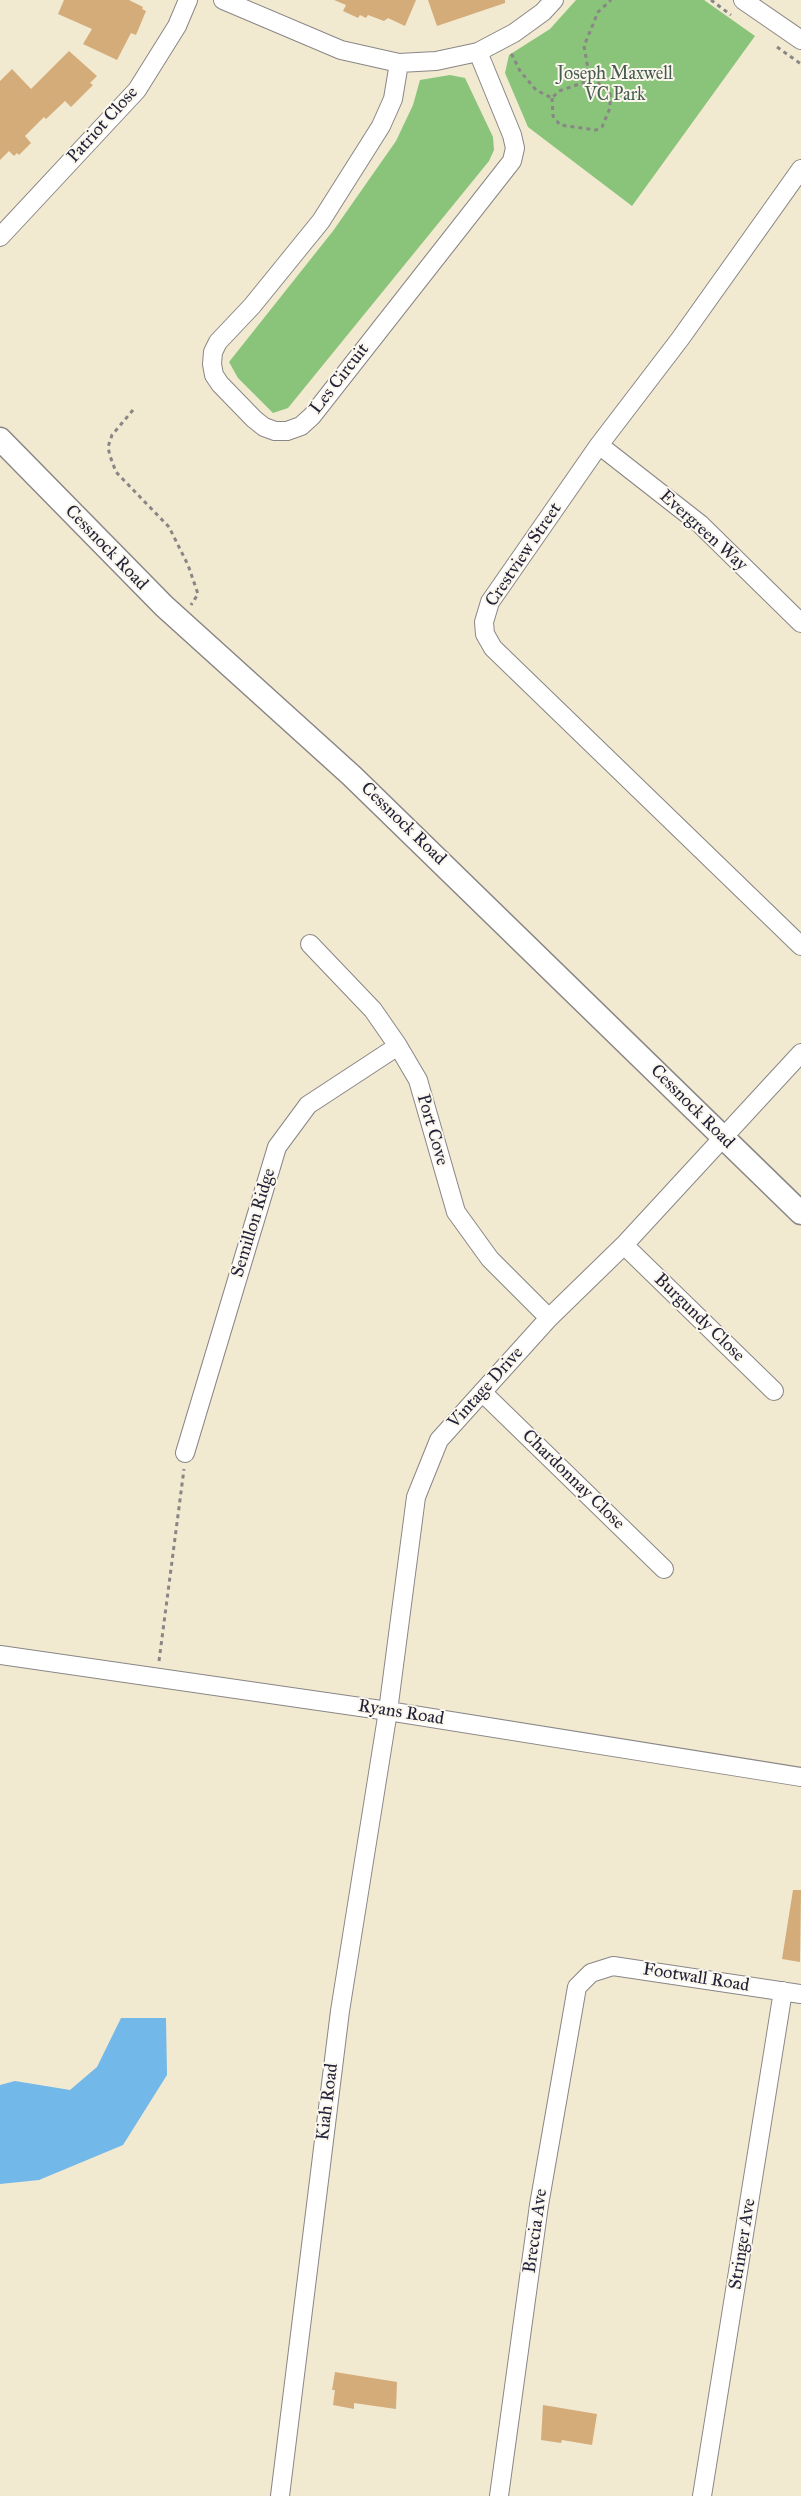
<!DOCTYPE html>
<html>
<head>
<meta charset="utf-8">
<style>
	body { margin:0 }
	canvas { display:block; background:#f1e9d0 }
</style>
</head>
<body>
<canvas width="801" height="2496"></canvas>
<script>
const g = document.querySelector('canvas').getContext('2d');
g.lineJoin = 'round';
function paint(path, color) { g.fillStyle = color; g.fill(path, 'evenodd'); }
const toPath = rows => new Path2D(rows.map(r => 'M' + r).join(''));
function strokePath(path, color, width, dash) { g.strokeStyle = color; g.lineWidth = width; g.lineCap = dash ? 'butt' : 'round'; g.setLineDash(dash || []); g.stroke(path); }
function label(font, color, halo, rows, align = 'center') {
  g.font = font + ' "IM FELL Great Primer",serif'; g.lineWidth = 4; g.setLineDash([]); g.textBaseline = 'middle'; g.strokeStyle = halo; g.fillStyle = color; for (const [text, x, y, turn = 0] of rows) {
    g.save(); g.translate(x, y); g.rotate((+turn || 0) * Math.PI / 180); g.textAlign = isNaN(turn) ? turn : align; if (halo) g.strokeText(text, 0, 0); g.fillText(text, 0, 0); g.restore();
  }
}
paint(toPath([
	[576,0,704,0,755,36,632,206,528,127,505,73,509,55,550,29],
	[450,75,465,78,493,137,494,150,489,161,288,408,273,413,238,378,229,362,333,231,396,141,413,105,420,80]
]), '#89c47a');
paint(toPath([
	[121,2018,166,2018,167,2075,123,2145,39,2180,0,2184,0,2085,15,2081,70,2090,97,2067]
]), '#72b8e9');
paint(toPath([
	[64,0,129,0,143,7,142,9,146,11,136,35,131,33,117,60,83,44,92,29,58,14],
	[334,0,416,0,405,26,388,18,384,21,368,15,366,18,360,15,358,18,343,11,346,5],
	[428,0,505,0,505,3,437,26],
	[69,51,97,76,90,83,93,85,71,107,65,101,46,119,44,117,25,136,31,143,19,155,17,153,14,156,9,151,0,160,0,81,12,69,31,89],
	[793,1890,801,1890,800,1962,782,1959],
	[335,2372,397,2382,396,2409,354,2403,354,2409,333,2405,335,2390,332,2390],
	[543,2405,597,2414,592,2445,562,2440,561,2443,541,2440]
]), '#d4ac7a');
const minor = toPath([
	[223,0,341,50,399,63,436,61,478,52,514,33,543,12,554,0],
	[743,0,801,40],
	[399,63,393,99,381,126,321,221,252,306,218,342,213,352,212,364,214,375,220,384,254,419,264,427,275,431,287,431,301,426,312,416,512,161,515,148,512,135,478,52],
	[801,169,680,339,599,445,490,602,484,622,485,634,493,648,801,946],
	[0,237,137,90,177,26,188,0],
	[599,445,700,524,801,623],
	[310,944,373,1010,398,1046,418,1080,456,1212,490,1259,549,1318],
	[624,1245,774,1391],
	[482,1392,664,1569],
	[185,1453,277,1147,308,1105,398,1046],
	[0,1655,388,1711,801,1777],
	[280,2496,340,2011,388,1711,416,1497,439,1440,549,1318,624,1245,801,1053],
	[499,2496,539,2205,577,1987,591,1973,613,1966,801,1994],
	[702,2496,783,1991]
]);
const major = toPath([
	[0,439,164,606,352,776,801,1213]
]);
strokePath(minor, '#8a8686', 20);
strokePath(major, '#8a8686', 25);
strokePath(toPath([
	[711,0,731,15],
	[777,47,801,64],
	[513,54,512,55,520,71,536,90,552,98,559,91,594,79],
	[552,98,553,116,560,125,596,130,602,127,610,108,610,94,594,79,588,69,584,46,598,12,611,0],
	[133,410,112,435,108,447,110,456,116,472,169,527,188,565,198,594,191,605],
	[159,1661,184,1469]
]), '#8a8686', 3, [4, 4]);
strokePath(minor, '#fff', 18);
strokePath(major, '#fff', 22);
label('18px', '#465b51', '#fbf7ec', [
	["Joseph Maxwell",615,75],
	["VC Park",615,96]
]);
label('18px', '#22223b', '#fbf7ec', [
	["Patriot Close",103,125,-48],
	["Les Circuit",340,379,-52],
	["Evergreen Way",703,531,42],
	["Cessnock Road",106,548,46],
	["Crestview Street",524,555,-56],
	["Cessnock Road",403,824,44],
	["Cessnock Road",692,1107,45],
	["Port Cove",432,1130,74],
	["Semillon Ridge",254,1223,-73],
	["Burgundy Close",699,1318,44],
	["Vintage Drive",486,1388,-48],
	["Chardonnay Close",573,1480,44],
	["Ryans Road",401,1713,9],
	["Footwall Road",696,1978,9],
	["Kiah Road",328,2102,-83],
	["Breccia Ave",536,2231,-82],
	["Stringer Ave",743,2244,-81]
]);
</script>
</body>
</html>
